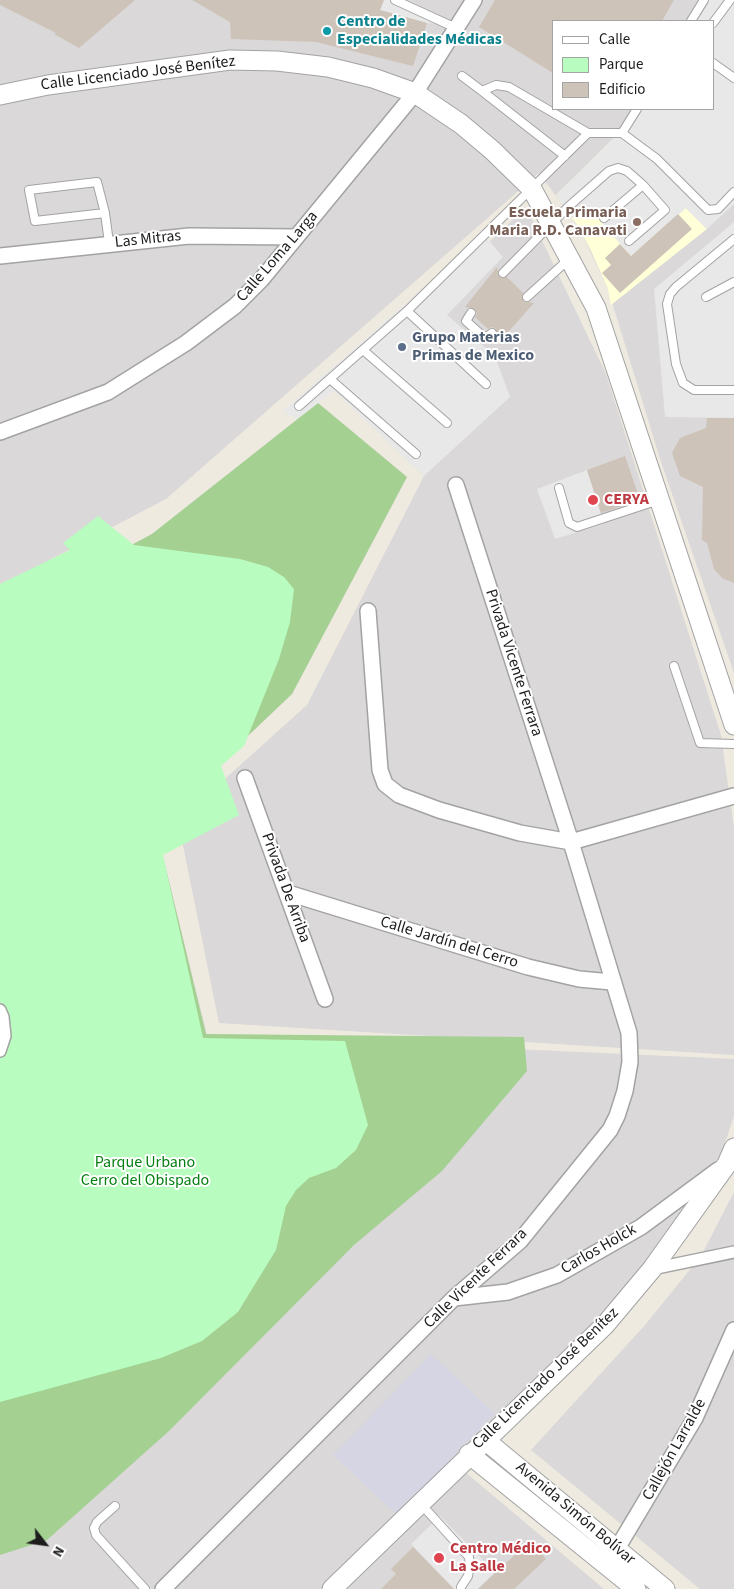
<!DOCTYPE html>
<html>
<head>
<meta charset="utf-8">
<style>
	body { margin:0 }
	#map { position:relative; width:734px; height:1589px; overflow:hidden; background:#eeeae0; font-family:"Source Sans 3",sans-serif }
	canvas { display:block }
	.legend { position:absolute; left:552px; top:20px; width:162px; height:90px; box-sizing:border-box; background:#fff; border:1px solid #a4a4a4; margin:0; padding:6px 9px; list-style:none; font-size:15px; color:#1c1c1c }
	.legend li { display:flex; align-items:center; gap:10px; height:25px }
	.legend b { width:25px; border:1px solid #a4a4a4 }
	.north { position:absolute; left:20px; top:1519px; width:50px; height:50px; -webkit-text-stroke:4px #fff; paint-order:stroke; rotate:120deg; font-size:14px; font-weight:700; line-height:20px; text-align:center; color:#1c1c1c }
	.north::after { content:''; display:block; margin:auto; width:18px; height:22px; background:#1c1c1c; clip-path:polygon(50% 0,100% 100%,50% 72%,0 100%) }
</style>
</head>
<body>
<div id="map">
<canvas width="734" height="1589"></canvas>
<ul class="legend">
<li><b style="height:6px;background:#fff"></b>Calle</li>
<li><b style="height:14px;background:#b9fcbf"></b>Parque</li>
<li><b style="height:14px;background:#cec3b9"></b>Edificio</li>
</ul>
<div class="north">N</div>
</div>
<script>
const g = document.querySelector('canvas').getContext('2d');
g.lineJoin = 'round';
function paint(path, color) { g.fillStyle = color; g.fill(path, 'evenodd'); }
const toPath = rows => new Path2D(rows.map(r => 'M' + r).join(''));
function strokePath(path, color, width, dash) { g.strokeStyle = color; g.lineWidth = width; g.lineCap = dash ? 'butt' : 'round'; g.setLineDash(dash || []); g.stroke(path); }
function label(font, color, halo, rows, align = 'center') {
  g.font = font + ' "Source Sans 3",sans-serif'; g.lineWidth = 4; g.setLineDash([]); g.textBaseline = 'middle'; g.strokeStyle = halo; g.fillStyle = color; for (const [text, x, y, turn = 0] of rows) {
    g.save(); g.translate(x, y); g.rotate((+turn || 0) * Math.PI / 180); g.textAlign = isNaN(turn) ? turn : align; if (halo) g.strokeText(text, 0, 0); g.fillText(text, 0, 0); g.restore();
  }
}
paint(toPath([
	[0,0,734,0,734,673,661,462,608,289,578,226,539,173,166,499,0,586],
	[553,21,713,21,713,109,553,109],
	[526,207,606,374,721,735,734,828,734,1055,219,1023,178,821,307,705,424,476,334,390],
	[318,403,407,477,292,694,155,824,207,1035,734,1059,734,1116,722,1152,649,1267,458,1466,604,1589,0,1589,0,615,152,534],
	[734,1192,734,1589,700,1589,531,1450,645,1325,701,1256]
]), '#dad8d8');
paint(toPath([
	[615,137,707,229,611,305,608,289,591,251,578,226,556,195]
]), '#ffffd8');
paint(toPath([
	[318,403,407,477,292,694,155,824,206,1034,524,1037,527,1071,442,1171,354,1245,169,1431,47,1540,0,1555,0,615,152,534]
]), '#a4d092');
paint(toPath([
	[98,516,134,545,240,559,268,567,284,577,294,589,290,622,279,659,244,746,221,766,239,815,163,855,203,1038,345,1041,368,1125,356,1150,336,1168,309,1178,296,1190,286,1206,276,1250,238,1312,202,1341,161,1358,0,1402,0,584,70,550,63,543]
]), '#b9fcbf');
paint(toPath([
	[377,0,409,0,445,18,441,24,427,23,380,10,383,2],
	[699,0,734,0,734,204,707,229,686,208,631,256,587,206,573,218,556,195,615,137,632,109,713,109,713,21,686,21],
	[734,222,734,418,665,417,654,289],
	[484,235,503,257,447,315,495,356,510,397,424,476,334,391,297,419,283,411],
	[587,470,604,524,555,539,537,489],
	[440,1516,495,1572,478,1589,454,1589,411,1544]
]), '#e8e8e8');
paint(toPath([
	[431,1354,495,1414,396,1514,333,1455]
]), '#d5d5e4');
paint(toPath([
	[0,0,135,0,79,48,54,34,56,33,0,5],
	[192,0,384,0,380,10,427,23,413,66,316,42,231,39,230,22],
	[495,0,674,0,662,21,553,21,553,73,479,27],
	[678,214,692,229,620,293,602,273,611,265,605,258,620,244,631,256],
	[497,267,499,277,507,277,523,293,523,301,534,303,500,341,496,337,496,329,492,327,488,329,475,317,477,313,474,309,465,307],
	[707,418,734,418,734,583,722,578,714,569,707,543,702,540,703,487,680,476,672,453,680,438,706,428],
	[625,456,640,500,601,513,587,470],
	[530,1541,546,1559,514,1589,478,1589],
	[413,1547,454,1589,381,1589,396,1574,391,1569]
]), '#cec3b9');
const service = toPath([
	[395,0,456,28],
	[691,21,704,0],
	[713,23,730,0],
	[713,63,734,78],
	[462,76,482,91],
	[622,133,637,109],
	[565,156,482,91,496,85,509,87,588,133,622,133,657,159,708,210,718,209,734,192],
	[105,213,35,221,29,190,97,182,105,213,109,243],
	[604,218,643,185],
	[734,239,676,287,670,294,667,304,676,364,683,383,694,390,734,390],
	[503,273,568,207,609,171,618,168,627,171,643,185,665,210,629,241],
	[527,297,569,259],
	[706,297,734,282],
	[407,311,486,384],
	[471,313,466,321,485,338,492,333],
	[363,350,447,423],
	[330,379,416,454],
	[299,406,407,311,588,133],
	[559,488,569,523,577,527,659,500],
	[674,666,700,743,734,744],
	[421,1504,469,1557,470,1566,468,1576,461,1587],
	[115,1506,97,1522,94,1528,96,1535,145,1589]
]);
const pedestrian = toPath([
	[0,1010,3,1017,5,1036,0,1051],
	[652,1269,734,1252]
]);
const minor = toPath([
	[0,256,189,236,296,237],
	[0,432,108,392,186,343,235,306,261,280,415,93,474,0],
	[368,611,380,770,385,784,399,795,439,810,520,833,571,842,734,796],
	[245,778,325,999],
	[288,893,528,967,579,979,612,982],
	[454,1298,508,1292,557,1275,641,1227,718,1170],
	[612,1557,695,1418,734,1330],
	[163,1589,454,1298,520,1241,610,1130,617,1116,625,1091,630,1062,629,1033,571,842,456,485]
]);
const tertiary = toPath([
	[0,95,48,85,230,60,277,61,328,67,373,78,415,93,461,124,492,150,532,189,596,308,734,725],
	[485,1440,665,1589],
	[469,1454,636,1589],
	[332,1589,605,1325,652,1269,727,1164,734,1148]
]);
strokePath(service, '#a3a3a3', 10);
strokePath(pedestrian, '#a3a3a3', 14);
strokePath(minor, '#a3a3a3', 18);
strokePath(tertiary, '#a3a3a3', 21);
strokePath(service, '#fff', 8);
strokePath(pedestrian, '#fff', 11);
strokePath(minor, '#fff', 15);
strokePath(tertiary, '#fff', 19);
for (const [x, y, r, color] of [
	[327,31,5,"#0f9aa8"],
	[637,222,5,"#8d6e63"],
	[402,347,5,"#5c6f8a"],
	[593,500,6,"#e0444e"],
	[439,1558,6,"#e0444e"]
]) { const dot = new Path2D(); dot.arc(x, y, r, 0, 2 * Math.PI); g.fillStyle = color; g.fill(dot); strokePath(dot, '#fff', 2); }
label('bold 16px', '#0d838f', '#fff', [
	["Centro de",337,22],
	["Especialidades Médicas",337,40]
], 'left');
label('16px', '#1c1c1c', '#fff', [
	["Calle Licenciado José Benítez",138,74,-7],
	["Las Mitras",148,240,-6],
	["Calle Loma Larga",278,257,-49],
	["Privada Vicente Ferrara",513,663,72],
	["Privada De Arriba",285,888,70],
	["Calle Jardín del Cerro",449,943,17],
	["Carlos Holck",599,1250,-30],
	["Calle Vicente Ferrara",476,1279,-44],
	["Calle Licenciado José Benítez",546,1379,-44],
	["Callejón Larralde",675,1450,-61],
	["Avenida Simón Bolívar",575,1514,40]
]);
label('bold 16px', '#785e54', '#fff', [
	["Escuela Primaria",627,213],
	["Maria R.D. Canavati",627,231]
], 'right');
label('bold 16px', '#4e5e75', '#fff', [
	["Grupo Materias",412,338],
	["Primas de Mexico",412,356]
], 'left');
label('bold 16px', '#be3a42', '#fff', [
	["CERYA",604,500],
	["Centro Médico",450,1549],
	["La Salle",450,1567]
], 'left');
label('16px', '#057f10', '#fff', [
	["Parque Urbano",145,1163],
	["Cerro del Obispado",145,1181]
]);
</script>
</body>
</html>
